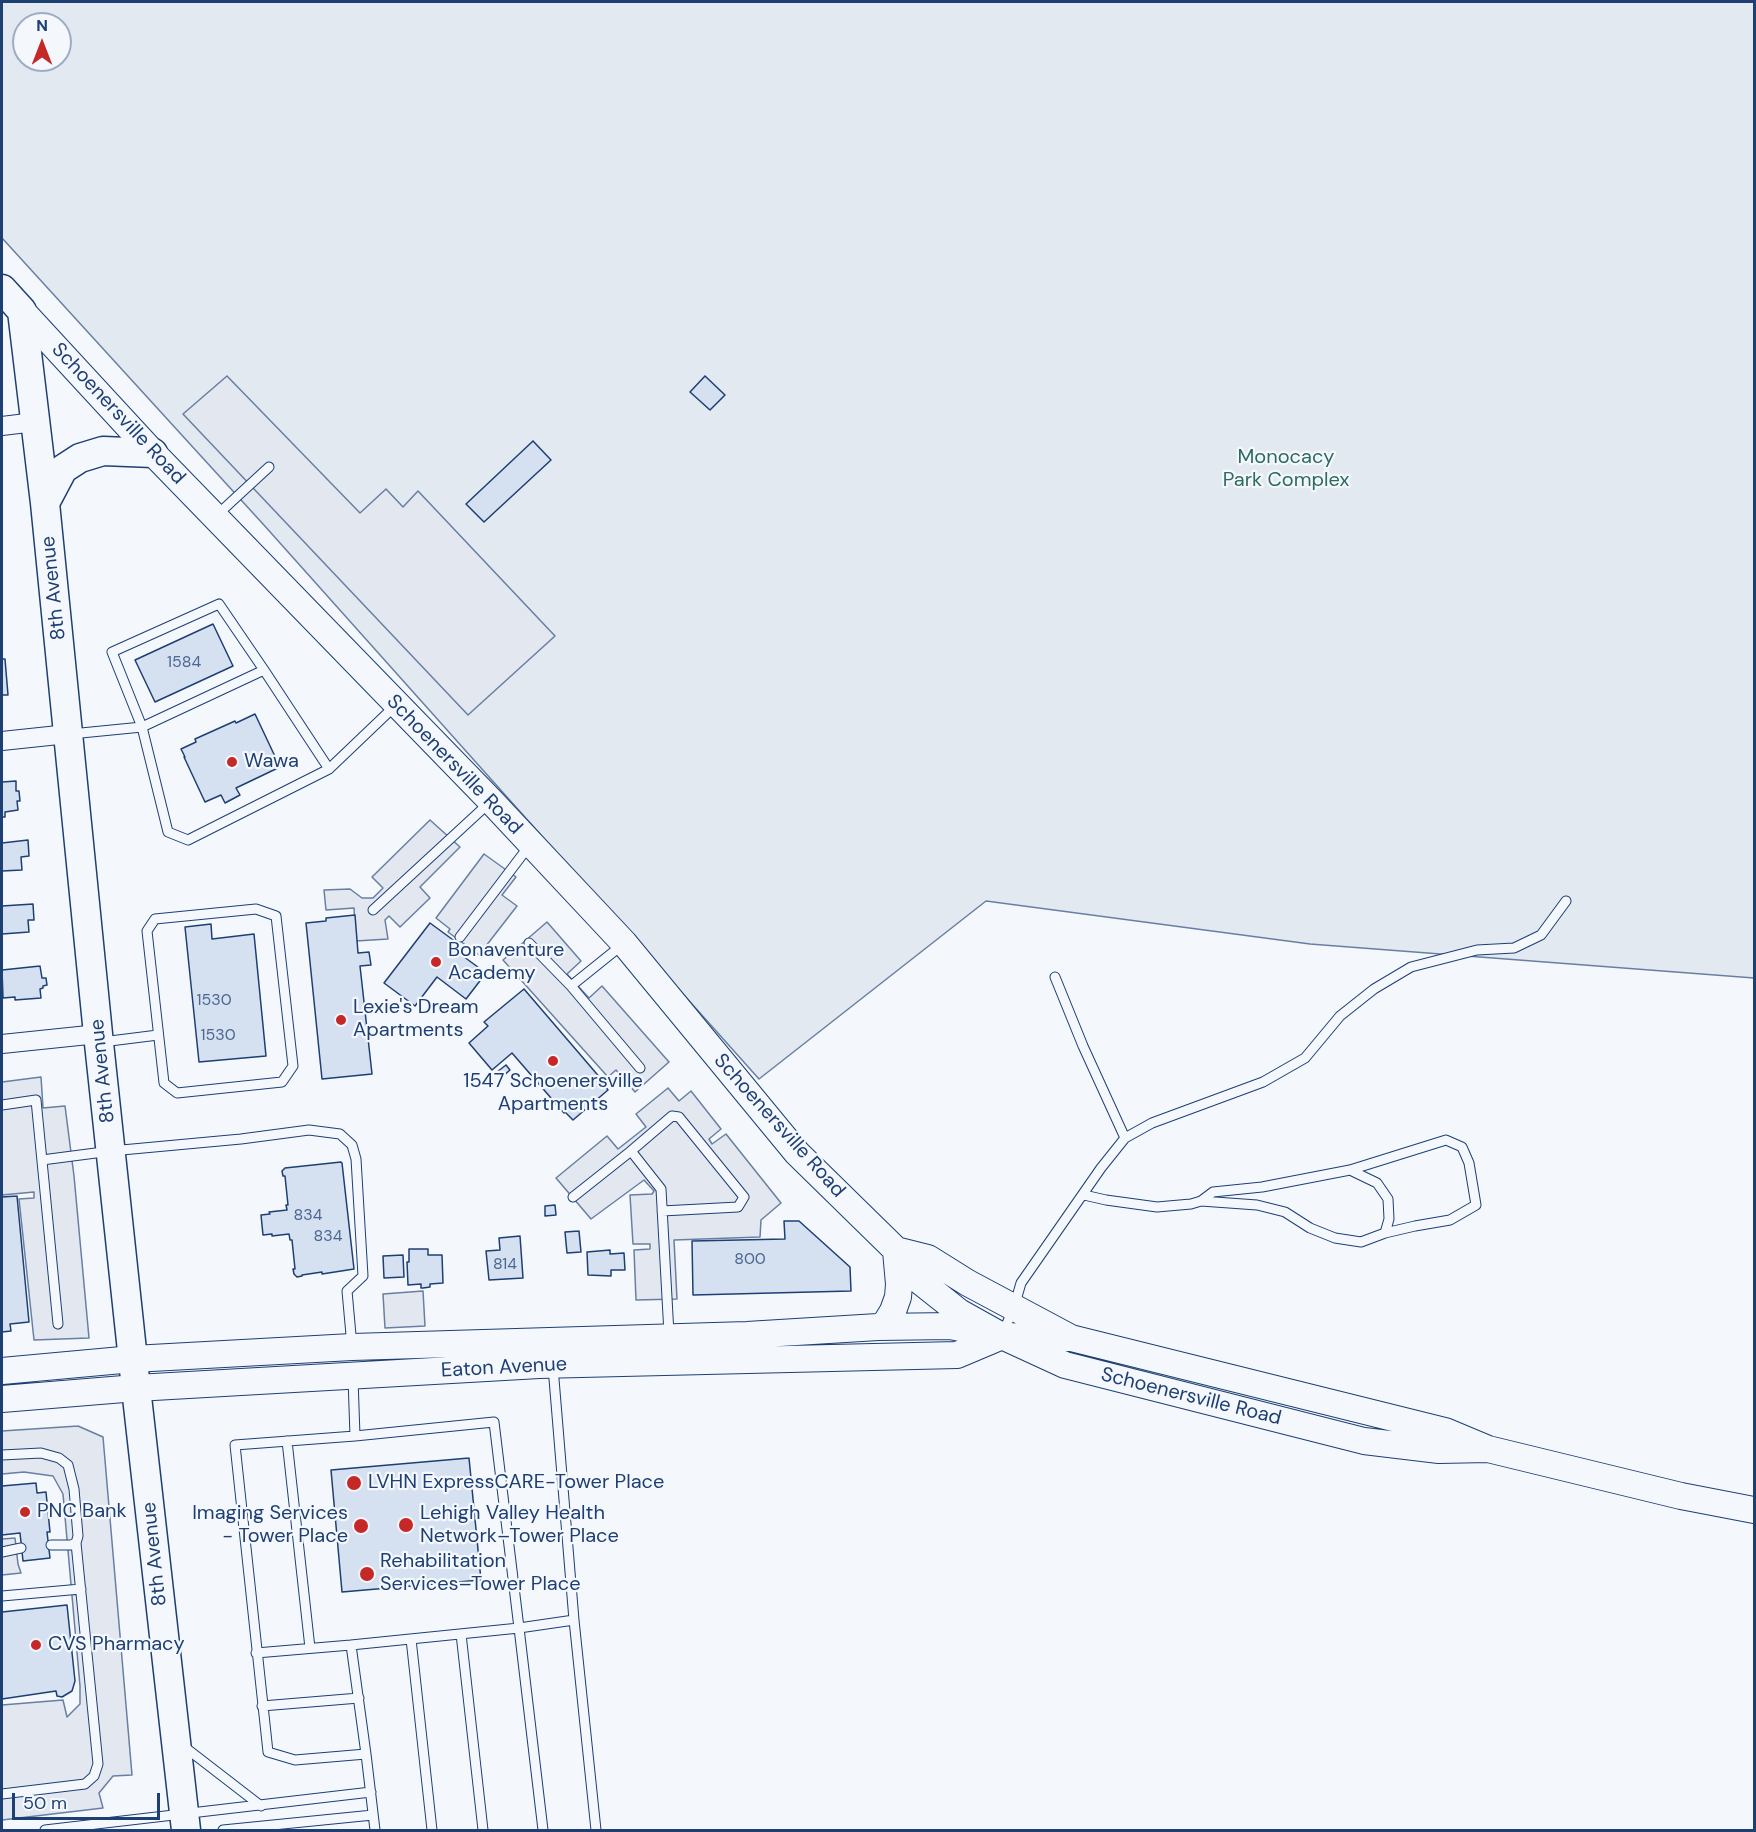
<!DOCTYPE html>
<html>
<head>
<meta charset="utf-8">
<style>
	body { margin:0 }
	#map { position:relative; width:1756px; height:1832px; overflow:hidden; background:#f4f7fb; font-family:"DM Sans",sans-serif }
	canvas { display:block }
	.frame { position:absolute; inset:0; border:3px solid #1d3f73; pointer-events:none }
	.north { position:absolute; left:12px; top:12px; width:60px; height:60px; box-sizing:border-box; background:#f4f7fb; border:2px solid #9eadc5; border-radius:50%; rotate:0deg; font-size:16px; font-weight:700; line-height:24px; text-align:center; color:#1d3f73 }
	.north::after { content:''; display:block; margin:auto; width:21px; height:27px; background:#c62828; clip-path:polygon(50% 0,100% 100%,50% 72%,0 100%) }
	.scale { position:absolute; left:12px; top:1793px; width:148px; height:27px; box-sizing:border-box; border:3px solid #1d3f73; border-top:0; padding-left:8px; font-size:18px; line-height:21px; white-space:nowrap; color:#1d3f73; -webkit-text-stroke:4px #f4f7fb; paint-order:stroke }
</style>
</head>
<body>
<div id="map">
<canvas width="1756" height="1832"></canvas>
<div class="frame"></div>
<div class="north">N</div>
<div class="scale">50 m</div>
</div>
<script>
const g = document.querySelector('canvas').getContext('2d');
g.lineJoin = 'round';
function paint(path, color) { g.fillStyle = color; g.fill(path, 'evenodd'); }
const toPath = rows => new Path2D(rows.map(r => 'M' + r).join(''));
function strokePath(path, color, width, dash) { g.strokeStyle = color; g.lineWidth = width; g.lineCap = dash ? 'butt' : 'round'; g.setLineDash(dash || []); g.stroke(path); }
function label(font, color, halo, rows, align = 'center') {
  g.font = font + ' "DM Sans",sans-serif'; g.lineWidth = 4.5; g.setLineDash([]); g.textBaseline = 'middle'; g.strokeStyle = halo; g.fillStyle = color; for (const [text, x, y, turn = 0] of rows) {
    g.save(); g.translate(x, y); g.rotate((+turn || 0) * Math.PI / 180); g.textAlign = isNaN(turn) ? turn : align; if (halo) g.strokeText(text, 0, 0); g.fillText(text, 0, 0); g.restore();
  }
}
const green = toPath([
	[2,2,1754,2,1754,978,1310,944,986,901,759,1079,263,524,2,238,2,2],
	[24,24,60,24,60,60,24,60,24,24]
]);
paint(green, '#e3e9f0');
strokePath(green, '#687fa3', 1.5);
const parking = toPath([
	[227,376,360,513,386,489,403,507,418,491,555,636,468,715,183,414,227,376],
	[430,820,460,847,420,887,430,898,400,927,389,916,385,920,388,939,356,941,354,908,326,910,324,890,350,889,362,898,373,898,383,888,372,877,430,820],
	[484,854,516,877,502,895,517,906,479,955,448,932,450,929,436,918,484,854],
	[547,922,581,961,567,974,589,998,602,986,669,1062,635,1092,616,1070,608,1077,503,960,547,922],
	[41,1077,43,1108,65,1106,74,1176,89,1338,34,1340,19,1199,34,1198,34,1192,2,1195,2,1082,41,1077],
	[668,1088,679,1101,691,1091,721,1129,709,1139,712,1144,726,1134,781,1203,761,1220,760,1237,674,1240,677,1299,636,1300,634,1250,650,1249,650,1244,633,1244,630,1195,652,1194,654,1191,644,1180,591,1219,556,1178,607,1136,618,1149,646,1127,636,1114,668,1088],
	[423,1291,425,1326,385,1328,383,1294,423,1291],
	[78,1426,103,1437,132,1775,113,1776,99,1793,103,1808,2,1820,2,1705,63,1700,67,1717,80,1704,80,1686,63,1494,53,1476,24,1472,2,1474,2,1431,78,1426],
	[15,1538,18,1564,21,1573,2,1575,2,1539,15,1538]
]);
paint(parking, '#e3e8f0');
strokePath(parking, '#687fa3', 1.5);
const building = toPath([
	[705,376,725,395,710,410,690,392,705,376],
	[533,441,551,460,484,522,466,504,533,441],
	[213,624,233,666,155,702,135,660,213,624],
	[2,659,5,659,8,695,2,695,2,659],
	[255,714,280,767,236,788,240,795,225,803,221,795,205,802,184,757,185,757,181,749,196,742,195,739,235,721,236,723,255,714],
	[16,781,16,791,19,791,20,801,17,801,18,810,5,812,5,817,2,817,2,782,16,781],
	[28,840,29,856,21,857,22,870,2,871,2,843,28,840],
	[33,904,34,920,28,920,29,932,2,934,2,906,33,904],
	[355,915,358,953,369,952,371,965,360,966,372,1074,322,1079,306,923,326,921,326,918,355,915],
	[430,923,460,945,456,951,486,973,466,999,437,977,415,1006,384,983,430,923],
	[211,924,212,939,254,934,266,1056,199,1062,185,927,211,924],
	[40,966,42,978,46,978,47,985,43,986,43,988,40,989,41,998,15,1000,15,997,3,998,2,970,40,966],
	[524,989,602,1080,601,1081,608,1090,573,1120,565,1112,564,1113,512,1053,492,1070,469,1043,488,1026,484,1022,524,989],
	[506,1065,510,1070,502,1077,497,1072,506,1065],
	[341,1162,342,1163,354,1269,322,1274,322,1272,302,1275,302,1276,297,1277,294,1274,293,1269,295,1269,292,1240,290,1240,289,1234,272,1236,272,1234,263,1235,261,1215,270,1214,269,1212,287,1210,286,1205,288,1205,285,1176,283,1176,282,1171,285,1168,341,1162],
	[17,1196,29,1322,10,1324,11,1331,2,1332,2,1197,17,1196],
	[555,1205,556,1215,545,1216,545,1206,555,1205],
	[784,1221,799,1221,850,1267,851,1291,693,1295,692,1241,785,1239,784,1221],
	[579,1231,581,1252,567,1253,565,1232,579,1231],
	[520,1236,523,1278,489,1280,486,1251,500,1250,499,1238,520,1236],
	[409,1249,428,1249,428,1255,442,1255,443,1283,430,1284,430,1287,423,1288,421,1288,421,1284,408,1285,407,1262,409,1262,409,1249],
	[610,1250,610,1254,624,1253,625,1270,611,1270,611,1276,588,1275,587,1252,610,1250],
	[403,1255,404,1277,384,1278,383,1256,403,1255],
	[469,1458,481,1580,342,1592,331,1470,469,1458],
	[36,1483,37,1493,46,1492,50,1532,47,1532,50,1558,23,1561,20,1533,2,1535,2,1486,36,1483],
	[67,1605,75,1681,72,1691,62,1697,57,1696,56,1691,2,1699,2,1612,67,1605]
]);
paint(building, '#d5e0f0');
strokePath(building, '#1d3f73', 1.5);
const lane = toPath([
	[217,515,269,467],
	[264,670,219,604,112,652,142,727,168,832,188,840,329,769,396,705],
	[71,734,142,727,264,670,329,769],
	[256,909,276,916,293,1066,282,1082,177,1093,164,1083,147,931,155,919,256,909],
	[373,910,489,803],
	[460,937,529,846],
	[529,943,571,986],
	[622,945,571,986,640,1068],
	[1055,977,1083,1046,1125,1138],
	[102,1042,158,1035],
	[2,1105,36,1100,58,1324],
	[631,1151,672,1116,679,1117,744,1197,738,1207,662,1211],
	[42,1160,111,1151,241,1139,309,1130,340,1134,352,1145,356,1159,363,1276,347,1291,352,1346],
	[1350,1170,1377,1183,1388,1199,1389,1219,1385,1233],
	[1084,1195,1106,1200,1157,1207,1191,1204,1201,1201,1257,1205,1285,1212,1310,1228,1335,1238,1361,1242,1385,1233,1415,1226,1450,1220,1476,1205,1469,1163,1462,1147,1446,1140,1350,1170,1262,1187,1213,1192,1201,1201],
	[573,1197,631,1151,661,1189,669,1334],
	[1003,1333,1014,1307,1021,1283,1101,1168,1125,1138,1152,1123,1263,1082,1305,1058,1340,1016,1374,989,1411,967,1477,950,1514,948,1541,935,1566,901],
	[553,1367,574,1620,596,1830],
	[353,1378,355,1436,235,1445,268,1752,295,1760,366,1754,351,1645,519,1628,494,1422,355,1436],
	[287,1441,310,1648],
	[2,1455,41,1453,59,1458,68,1465,74,1489,78,1536,76,1543,71,1545,51,1545],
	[2,1552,21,1548],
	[2,1596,81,1589],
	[461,1634,483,1830],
	[411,1639,432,1830],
	[256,1653,351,1645],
	[262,1706,359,1698],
	[182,1745,261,1806],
	[366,1754,375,1830],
	[2,1794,85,1784,94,1776,98,1764,76,1543],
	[45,1830,371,1792],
	[223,1830,373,1815],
	[543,1830,519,1628,574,1620]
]);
const street = toPath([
	[2,426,35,422],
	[2,741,68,734],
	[2,1044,98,1034]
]);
const secondary = toPath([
	[22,311,153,453,491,801,624,943,797,1153,896,1250,911,1274,959,1312,1002,1336,1065,1365,1364,1441,1439,1450,1488,1449],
	[896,1250,928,1258,968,1283,1071,1338,1445,1431,1488,1449,1681,1496,1754,1510],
	[878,1327,885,1324,893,1311,898,1297,899,1284,896,1251],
	[2,1371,133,1359,352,1347,747,1335,878,1327,950,1326,1002,1336,1071,1338],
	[2,1399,136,1388,539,1365,957,1355,1002,1336]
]);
const primary = toPath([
	[2,289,22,311,45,503,98,1034,136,1388,186,1830],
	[45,503,63,469,80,458,103,451,153,453]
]);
strokePath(lane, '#1d3f73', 11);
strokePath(street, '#1d3f73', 20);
strokePath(secondary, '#1d3f73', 28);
strokePath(primary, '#1d3f73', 31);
strokePath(lane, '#f4f7fb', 9);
strokePath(street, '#f4f7fb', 18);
strokePath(secondary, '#f4f7fb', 26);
strokePath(primary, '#f4f7fb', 28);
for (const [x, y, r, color] of [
	[232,762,6,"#c62828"],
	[436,962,6,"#c62828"],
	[341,1020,6,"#c62828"],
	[553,1061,6,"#c62828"],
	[354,1483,8,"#c62828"],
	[25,1512,6,"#c62828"],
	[406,1525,8,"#c62828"],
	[361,1526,8,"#c62828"],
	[367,1574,8,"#c62828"],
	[36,1645,6,"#c62828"]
]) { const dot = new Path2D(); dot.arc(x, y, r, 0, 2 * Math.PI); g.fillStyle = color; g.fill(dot); strokePath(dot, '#f4f7fb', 2); }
label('16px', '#4b6792', null, [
	["1584",184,663],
	["1530",214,1001],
	["1530",218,1036],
	["834",308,1216],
	["834",328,1237],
	["800",750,1260],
	["814",505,1265]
]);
label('20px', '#1d3f73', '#f4f7fb', [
	["Schoenersville Road",118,414,47],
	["8th Avenue",54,588,-96],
	["Schoenersville Road",454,765,46],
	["8th Avenue",103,1071,-96],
	["Schoenersville Road",779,1126,48],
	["Eaton Avenue",504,1368,-3],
	["Schoenersville Road",1191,1397,14],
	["8th Avenue",155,1554,-96]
]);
label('20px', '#2c6c60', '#f4f7fb', [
	["Monocacy",1286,458],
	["Park Complex",1286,481]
]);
label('20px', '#1d3f73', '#f4f7fb', [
	["Wawa",244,762],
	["Bonaventure",448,951],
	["Academy",448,974],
	["Lexie's Dream",353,1008],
	["Apartments",353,1031],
	["1547 Schoenersville",553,1082,"center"],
	["Apartments",553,1105,"center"],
	["LVHN ExpressCARE-Tower Place",368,1483],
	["PNC Bank",37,1512],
	["Imaging Services",348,1514,"right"],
	["- Tower Place",348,1537,"right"],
	["Lehigh Valley Health",420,1514],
	["Network–Tower Place",420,1537],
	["Rehabilitation",380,1562],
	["Services–Tower Place",380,1585],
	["CVS Pharmacy",48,1645]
], 'left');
</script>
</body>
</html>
